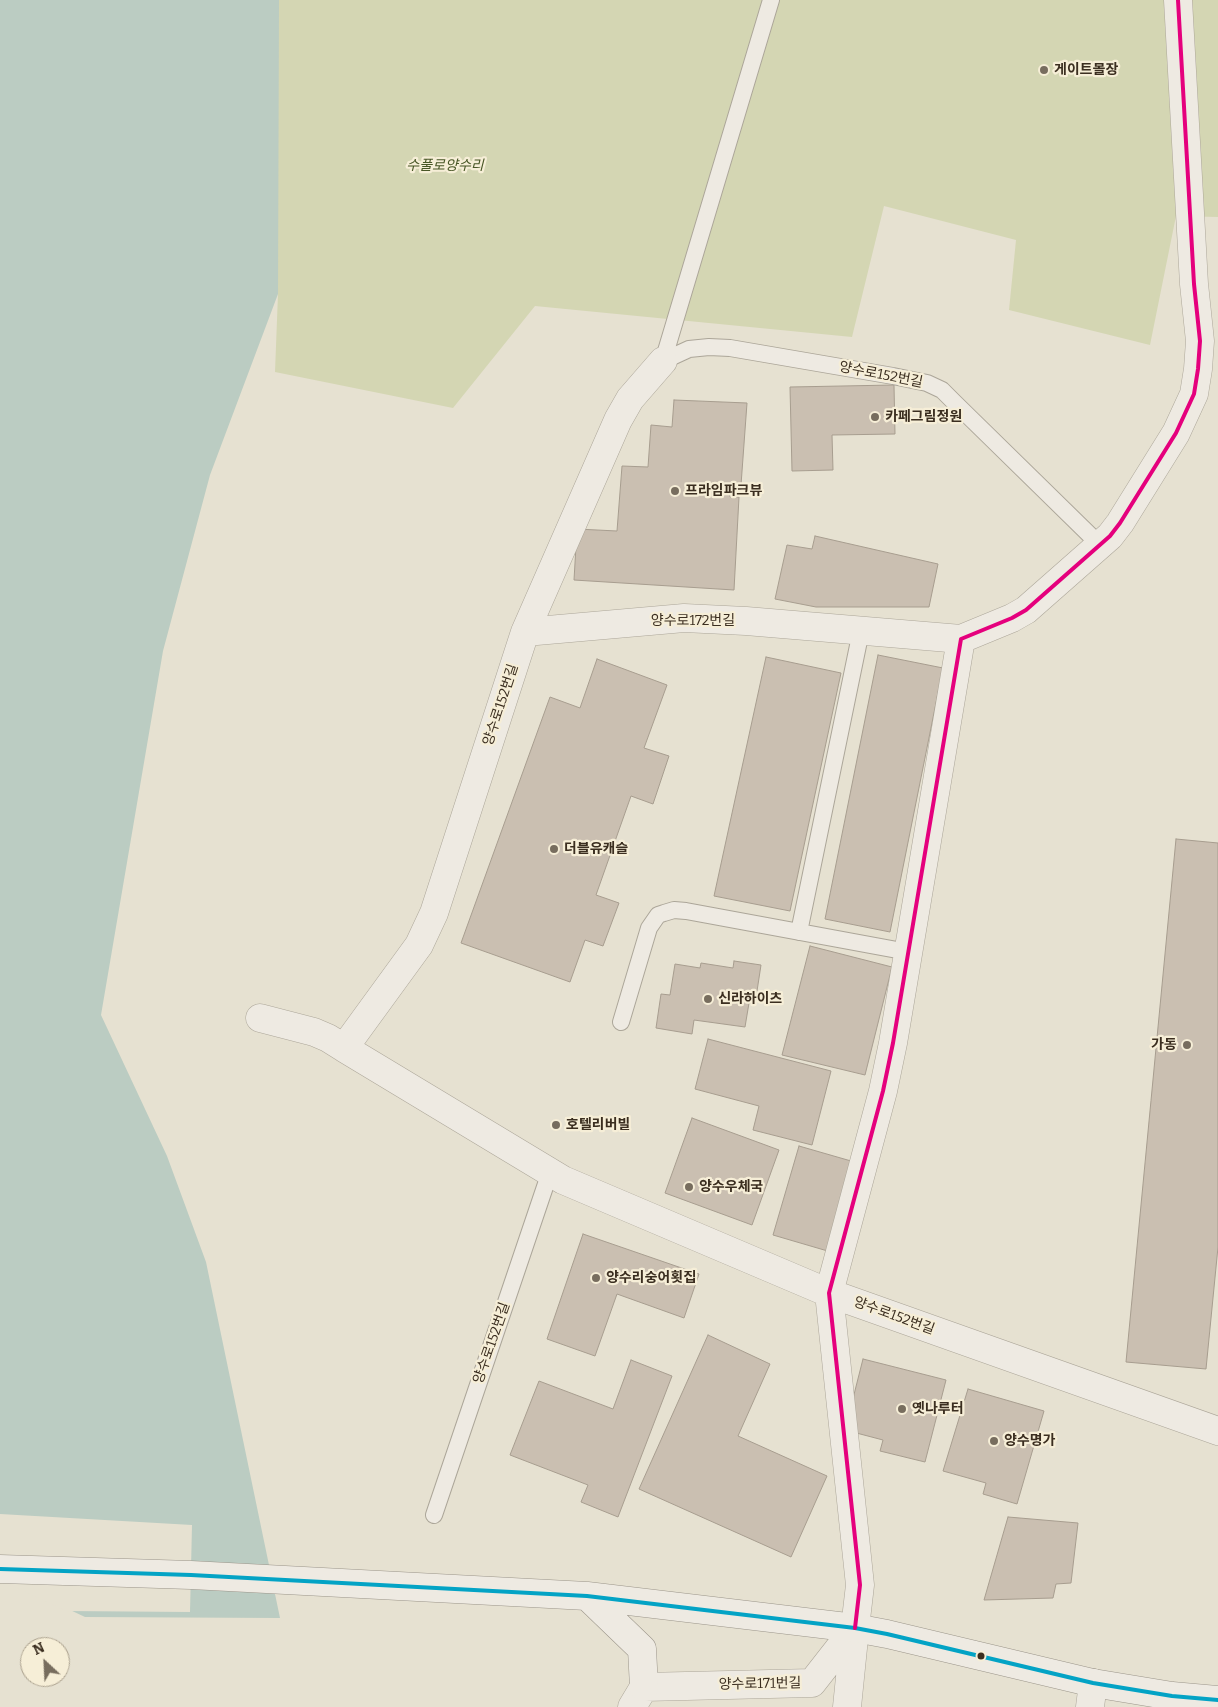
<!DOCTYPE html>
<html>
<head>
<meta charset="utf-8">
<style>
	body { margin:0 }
	#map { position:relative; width:1218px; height:1707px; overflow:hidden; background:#e6e1d1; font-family:Bitter,serif }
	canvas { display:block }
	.north { position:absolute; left:20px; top:1637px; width:50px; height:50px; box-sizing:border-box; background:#f6eed7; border:1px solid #aba18e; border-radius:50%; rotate:335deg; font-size:14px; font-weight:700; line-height:20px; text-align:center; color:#3b2e20 }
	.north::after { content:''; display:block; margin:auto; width:18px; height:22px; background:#776d5e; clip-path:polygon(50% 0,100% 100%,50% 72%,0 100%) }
</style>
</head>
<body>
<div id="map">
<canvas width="1218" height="1707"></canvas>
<div class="north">N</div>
</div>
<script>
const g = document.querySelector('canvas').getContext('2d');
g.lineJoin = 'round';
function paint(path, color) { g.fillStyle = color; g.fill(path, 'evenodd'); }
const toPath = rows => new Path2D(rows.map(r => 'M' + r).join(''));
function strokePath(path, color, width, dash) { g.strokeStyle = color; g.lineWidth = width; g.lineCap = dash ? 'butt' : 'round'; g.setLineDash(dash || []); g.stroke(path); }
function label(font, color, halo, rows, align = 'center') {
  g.font = font + ' Bitter,"Noto Sans KR",serif'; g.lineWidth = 4.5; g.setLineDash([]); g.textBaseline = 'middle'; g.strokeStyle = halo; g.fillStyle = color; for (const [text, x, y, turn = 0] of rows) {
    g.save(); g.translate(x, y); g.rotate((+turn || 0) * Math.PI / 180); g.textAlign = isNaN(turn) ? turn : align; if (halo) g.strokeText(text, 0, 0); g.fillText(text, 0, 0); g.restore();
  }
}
paint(toPath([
	[278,0,1218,0,1218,217,1176,216,1150,345,1009,310,1016,240,884,206,852,337,535,306,453,408,275,372,278,294]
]), '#d4d6b3');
paint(toPath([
	[0,0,279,0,278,294,210,475,163,651,101,1015,167,1156,206,1262,280,1618,85,1617,0,1577]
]), '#bbccc2');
paint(toPath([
	[0,1514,192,1525,190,1612,66,1611,0,1580]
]), '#e6e1d1');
const building = toPath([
	[894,385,895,434,832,435,833,470,792,471,790,387,894,385],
	[674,400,747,403,741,485,730,484,730,497,739,497,734,590,574,580,577,529,617,531,622,466,648,467,651,425,672,427,674,400],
	[815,536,938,564,929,607,816,607,775,599,787,545,812,549,815,536],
	[878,655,943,668,890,932,825,919,878,655],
	[766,657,841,673,790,911,714,896,766,657],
	[597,659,667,685,644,748,669,756,653,804,631,796,596,895,619,903,603,946,585,940,570,982,461,943,550,697,580,708,597,659],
	[1176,839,1218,843,1218,1247,1206,1369,1126,1362,1176,839],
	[810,946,892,967,865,1075,782,1055,810,946],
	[734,961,761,965,755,1004,749,1003,745,1027,694,1020,692,1034,656,1028,661,994,670,995,675,964,700,968,701,963,733,968,734,961],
	[708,1039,831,1071,812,1145,753,1130,759,1106,695,1089,708,1039],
	[692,1118,779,1150,752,1225,665,1193,692,1118],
	[799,1146,858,1163,831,1252,773,1235,799,1146],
	[583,1234,699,1274,684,1318,617,1294,595,1356,547,1339,583,1234],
	[708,1335,770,1364,738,1436,827,1476,791,1557,639,1489,708,1335],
	[863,1359,946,1380,925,1462,880,1451,883,1440,845,1430,863,1359],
	[631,1360,672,1376,618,1517,581,1502,588,1485,510,1455,539,1381,613,1409,631,1360],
	[968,1389,1044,1411,1017,1504,983,1494,986,1483,943,1471,968,1389],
	[1008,1517,1078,1523,1071,1583,1056,1584,1053,1598,984,1600,1008,1517]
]);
paint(building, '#cabfb1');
strokePath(building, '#a79d8f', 1);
const lane = toPath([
	[663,361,689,349,709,347,730,348,893,376,927,383,942,390,955,403,1100,545],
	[663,361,771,0],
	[799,932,861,631],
	[621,1022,649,928,658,915,664,913,674,910,686,911,908,952],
	[434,1515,550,1172]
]);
const street = toPath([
	[663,361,630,399,618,420,525,632,434,913,419,945,344,1048,563,1180,829,1293,1218,1431],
	[525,632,684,618,746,621,961,639],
	[260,1018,314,1032,328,1038,344,1048],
	[855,1628,860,1585,829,1293,883,1091,893,1043,961,639,1012,618,1026,610,1110,536,1120,523,1176,433,1194,394,1198,369,1200,341,1194,284,1178,0],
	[632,1707,644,1687,812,1683,855,1628,847,1707],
	[1090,1707,1093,1683]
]);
const secondary = toPath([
	[0,1569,191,1575,587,1596,855,1628,887,1634,1093,1683,1172,1696,1218,1700],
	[587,1596,642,1649,644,1687]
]);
strokePath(lane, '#aca699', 18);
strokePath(street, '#aca699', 29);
strokePath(secondary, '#9b958a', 29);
strokePath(lane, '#eeeae2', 16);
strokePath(street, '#eeeae2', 28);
strokePath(secondary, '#eeeae2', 28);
strokePath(toPath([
	[0,1569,191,1575,587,1596,855,1628,887,1634,1093,1683,1172,1696,1218,1700]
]), '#03a3c5', 4);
strokePath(toPath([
	[855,1628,860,1585,829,1293,883,1091,893,1043,961,639,1012,618,1026,610,1110,536,1120,523,1176,433,1194,394,1198,369,1200,341,1194,284,1178,0]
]), '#e5007d', 4);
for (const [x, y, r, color] of [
	[1044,70,5,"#776d5e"],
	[875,417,5,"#776d5e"],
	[675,491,5,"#776d5e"],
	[554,849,5,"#776d5e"],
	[708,999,5,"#776d5e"],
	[1187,1045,5,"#776d5e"],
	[556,1125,5,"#776d5e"],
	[689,1187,5,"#776d5e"],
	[596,1278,5,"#776d5e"],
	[902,1409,5,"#776d5e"],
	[994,1441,5,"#776d5e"],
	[981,1656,4.5,"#3b2e20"]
]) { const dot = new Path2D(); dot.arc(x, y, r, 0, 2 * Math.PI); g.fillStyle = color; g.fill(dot); strokePath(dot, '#f6eed7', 2); }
label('bold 14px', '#3b2e20', '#f6eed7', [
	["게이트볼장",1054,70],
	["카페그림정원",885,417],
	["프라임파크뷰",685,491],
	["더블유캐슬",564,849],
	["신라하이츠",718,999],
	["가동",1177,1045,"right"],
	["호텔리버빌",566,1125],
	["양수우체국",699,1187],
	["양수리숭어횟집",606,1278],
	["옛나루터",912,1409],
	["양수명가",1004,1441]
], 'left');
label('italic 14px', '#495727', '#f6eed7', [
	["수풀로양수리",445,166]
]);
label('14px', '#3b2e20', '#f6eed7', [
	["양수로152번길",881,375,11],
	["양수로172번길",693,621],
	["양수로152번길",501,705,-72],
	["양수로152번길",894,1316,20],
	["양수로152번길",492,1343,-71],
	["양수로171번길",760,1684,-1]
]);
</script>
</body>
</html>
